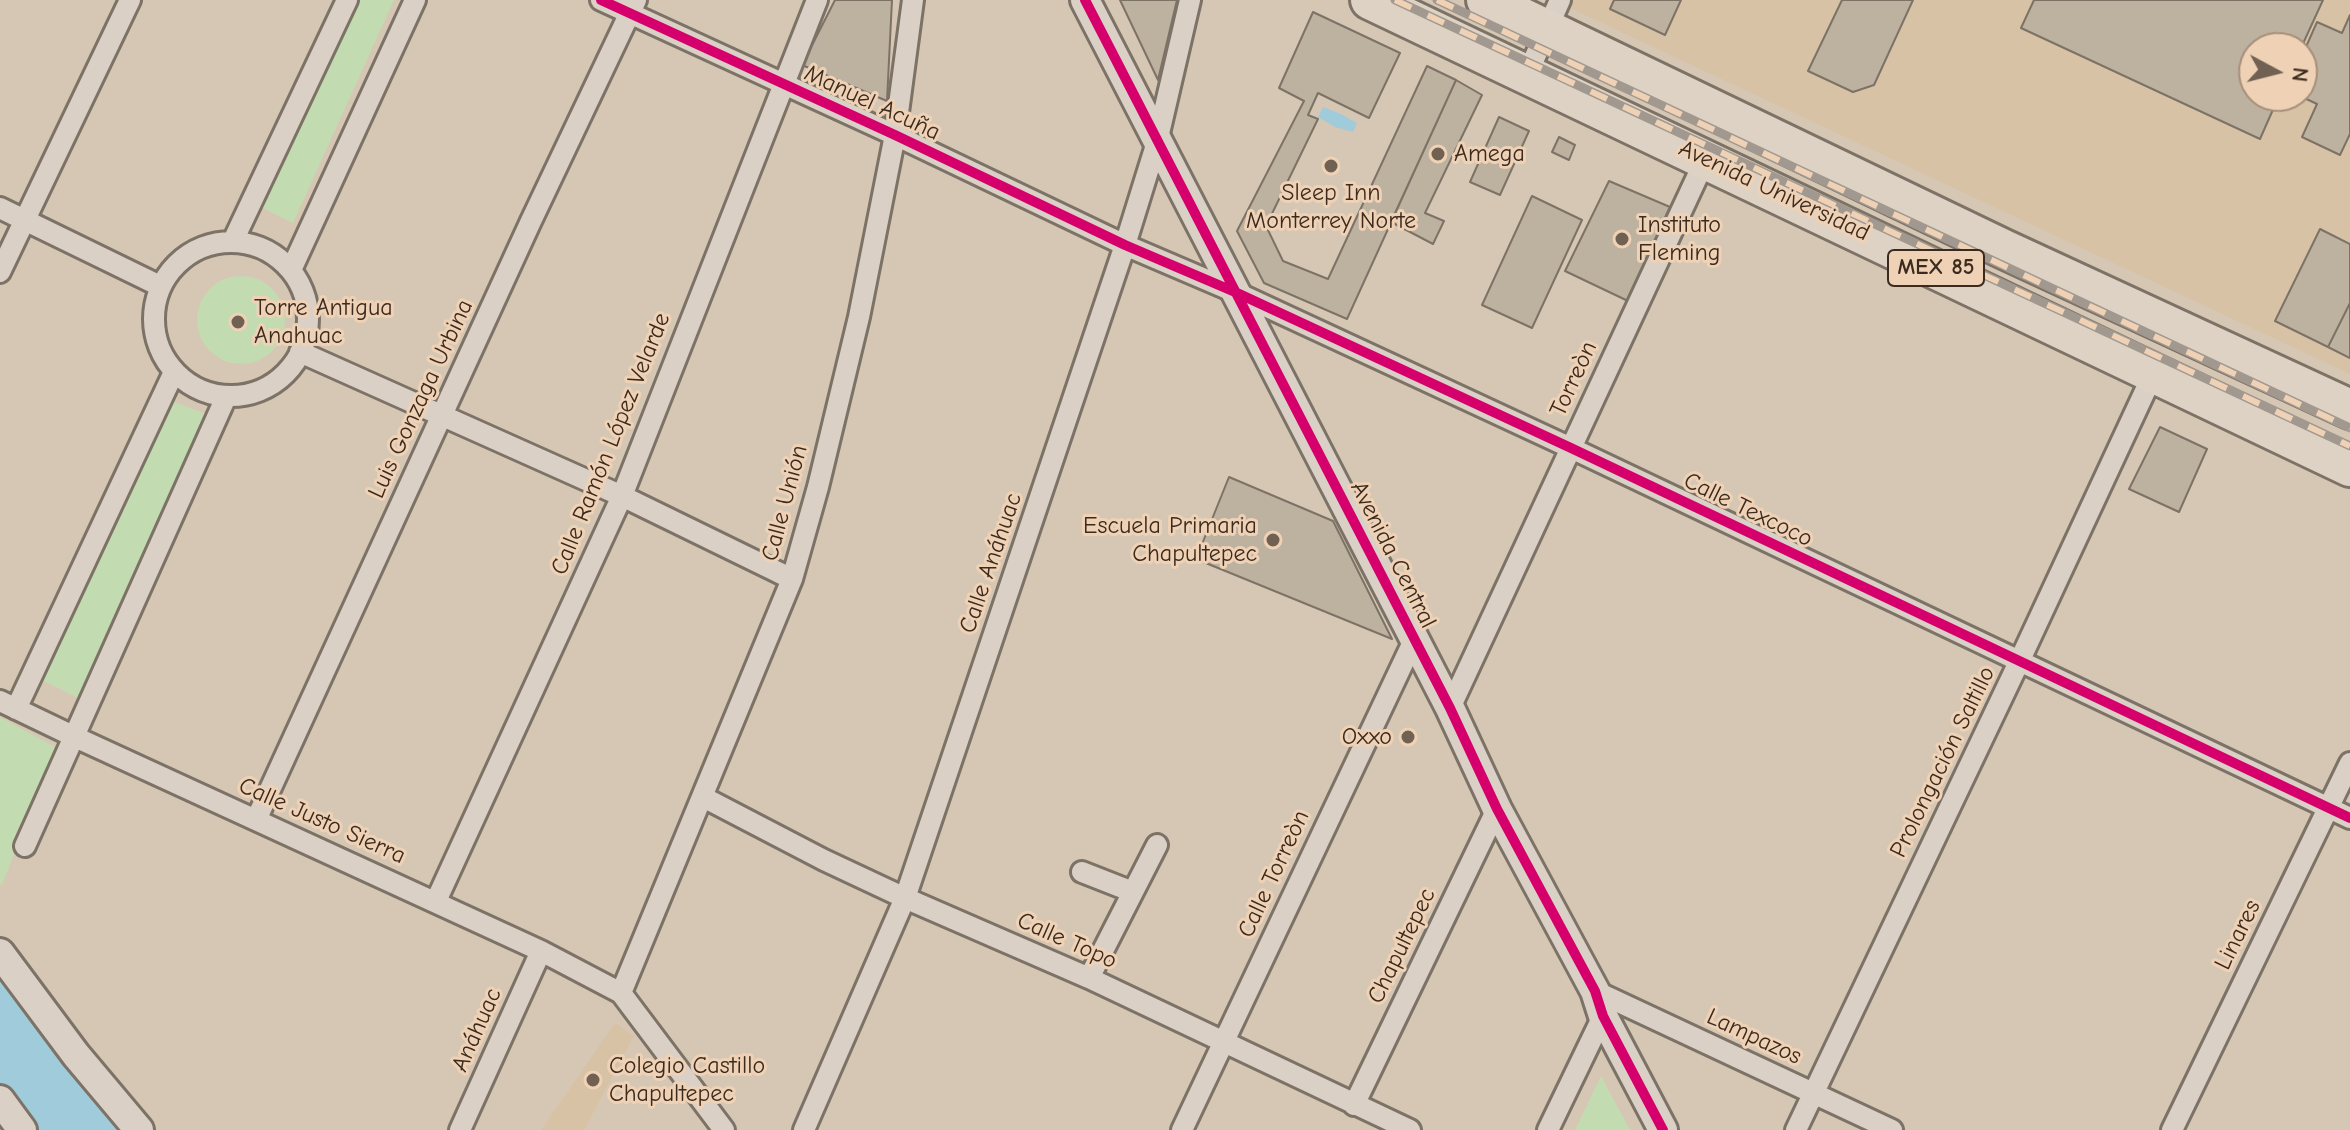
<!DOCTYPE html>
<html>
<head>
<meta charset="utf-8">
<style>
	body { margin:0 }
	#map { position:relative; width:2350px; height:1130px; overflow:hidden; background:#d6c7b4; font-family:"Comic Neue",sans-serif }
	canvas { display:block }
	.north { position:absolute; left:2238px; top:32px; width:80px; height:80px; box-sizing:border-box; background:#efd2b6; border:2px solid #a78f79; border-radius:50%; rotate:97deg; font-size:22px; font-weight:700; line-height:32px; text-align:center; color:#3b2a1e }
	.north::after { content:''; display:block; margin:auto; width:28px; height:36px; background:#716152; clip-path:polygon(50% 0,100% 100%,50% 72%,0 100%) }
</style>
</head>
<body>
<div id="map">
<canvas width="2350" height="1130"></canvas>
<div class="north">N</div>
</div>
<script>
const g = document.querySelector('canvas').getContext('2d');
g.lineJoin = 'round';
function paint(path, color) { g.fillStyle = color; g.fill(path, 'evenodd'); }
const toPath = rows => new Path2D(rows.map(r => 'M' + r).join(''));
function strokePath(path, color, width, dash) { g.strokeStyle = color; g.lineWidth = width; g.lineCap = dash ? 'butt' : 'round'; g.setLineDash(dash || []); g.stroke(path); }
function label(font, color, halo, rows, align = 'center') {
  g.font = font + ' "Comic Neue",sans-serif'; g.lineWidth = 6; g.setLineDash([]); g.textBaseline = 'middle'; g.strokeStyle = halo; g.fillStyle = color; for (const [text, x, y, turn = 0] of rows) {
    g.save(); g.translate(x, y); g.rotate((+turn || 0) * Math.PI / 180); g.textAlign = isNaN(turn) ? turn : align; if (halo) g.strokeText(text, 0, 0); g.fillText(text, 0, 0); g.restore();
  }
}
paint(toPath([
	[1553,0,2350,0,2350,374],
	[2254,48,2302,48,2302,96,2254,96],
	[615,1023,634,1036,584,1130,541,1130]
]), '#d8c2a5');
paint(toPath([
	[351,0,394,0,293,223,253,203],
	'197 320a44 44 0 1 1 88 0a44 44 0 1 1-88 0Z',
	[169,400,206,414,78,698,42,680],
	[0,717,55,747,2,885,0,883],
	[1601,1076,1630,1130,1575,1130]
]), '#c3dbb1');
paint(toPath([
	[1323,107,1341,114,1357,123,1353,132,1335,127,1318,117],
	[0,953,139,1130,22,1130,0,1100]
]), '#a0cbda');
const building = toPath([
	[835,0,892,0,887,101,802,65,835,0],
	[1120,0,1177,0,1158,80,1120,0],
	[1614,0,1681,0,1665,35,1610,9,1614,0],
	[1842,0,1913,0,1874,85,1853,92,1808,71,1842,0],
	[2034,0,2323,0,2301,48,2254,48,2254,96,2279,96,2260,139,2021,28,2034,0],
	[1313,12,1400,53,1369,118,1318,93,1308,115,1318,119,1266,226,1283,261,1328,279,1427,66,1456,80,1347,319,1264,283,1237,231,1304,101,1279,88,1313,12],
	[2350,15,2350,134,2340,155,2302,137,2317,104,2300,96,2302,96,2302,56,2317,22,2342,33,2350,15],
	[1456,80,1482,95,1425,213,1444,221,1433,244,1391,222,1456,80],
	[1499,117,1529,131,1500,195,1470,182,1499,117],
	[1559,137,1575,145,1569,160,1552,152,1559,137],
	[1609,181,1670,207,1628,301,1565,271,1609,181],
	[1532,196,1582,220,1532,328,1482,305,1532,196],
	[2320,229,2350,244,2350,303,2328,347,2275,321,2320,229],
	[2350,303,2350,358,2328,347,2350,303],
	[2160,427,2207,449,2179,512,2129,489,2160,427],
	[1229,477,1333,521,1392,639,1196,559,1229,477]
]);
paint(building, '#bdb1a0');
strokePath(building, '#7c7266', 2);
const street = toPath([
	[601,0,895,135,1125,245,1235,292,1571,448,2350,818],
	[1527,75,1560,0],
	[0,208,160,286],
	[233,241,347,0],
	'154 319a77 77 0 1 1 154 0a77 77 0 1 1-154 0Z',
	[291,270,415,0],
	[0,272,130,0],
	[300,352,622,496,792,579],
	[0,701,75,737,541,951,621,993,724,1130],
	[1450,708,1706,158],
	[16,709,174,372],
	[703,797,824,860,905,898,1089,978,1410,1130],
	[256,820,531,221,636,0],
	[25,846,226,397],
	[1082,872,1133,892],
	[436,901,622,496,817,0],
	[1089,978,1157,845],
	[1595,991,1892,1130],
	[621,993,792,579,818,487,859,317,895,135,913,0],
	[1354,1105,1497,809],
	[460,1130,541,951],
	[804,1130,905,898,1125,245,1157,142,1190,0],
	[1182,1130,1414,640],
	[1548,1130,1603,1016],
	[1796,1130,2019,662,2154,372],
	[2172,1130,2350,763]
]);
const secondary = toPath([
	[1085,0,1450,708,1497,809,1595,991,1603,1016,1663,1130],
	[0,953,76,1055,139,1130],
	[0,1100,22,1130]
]);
const highway = toPath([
	[1370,0,2350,467],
	[1486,0,2004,249,2350,409]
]);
strokePath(street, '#7c7266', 26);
strokePath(secondary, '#7c7266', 34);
strokePath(highway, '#7c7266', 44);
strokePath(street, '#dbd0c6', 20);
strokePath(secondary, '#dbd0c6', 28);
strokePath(highway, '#ded2c4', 38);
const rail = toPath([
	[1395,0,2350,446],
	[1437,0,2350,428]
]);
strokePath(rail, '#a1988f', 9);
strokePath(rail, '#efd2b6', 6, [18]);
strokePath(toPath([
	[601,0,895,135,1125,245,1235,292,1571,448,2350,818],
	[1085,0,1450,708,1497,809,1595,991,1603,1016,1663,1130]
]), '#d6006c', 10);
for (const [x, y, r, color] of [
	[1438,154,8,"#716152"],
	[1331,166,8,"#716152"],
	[1622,239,8,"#716152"],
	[238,322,8,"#716152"],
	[1273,540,8,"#716152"],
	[1408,737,8,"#716152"],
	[593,1080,8,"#716152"]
]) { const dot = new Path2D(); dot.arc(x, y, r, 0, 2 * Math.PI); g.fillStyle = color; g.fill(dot); strokePath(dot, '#efd2b6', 3); }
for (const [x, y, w] of [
	[1936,268,96]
]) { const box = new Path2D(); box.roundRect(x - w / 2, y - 18, w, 36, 6); g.fillStyle = '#efd2b6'; g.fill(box); strokePath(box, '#3b2a1e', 2); }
label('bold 22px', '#3b2a1e', null, [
	["MEX 85",1936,268]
]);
label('24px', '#3b2a1e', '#efd2b6', [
	["Manuel Acuña",872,103,25],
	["Avenida Universidad",1774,191,25],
	["Torreòn",1574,379,-65],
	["Luis Gonzaga Urbina",421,399,-65],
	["Calle Ramón López Velarde",611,444,-68],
	["Calle Unión",785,503,-75],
	["Calle Texcoco",1748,510,26],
	["Avenida Central",1393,555,63],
	["Calle Anáhuac",991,563,-71],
	["Prolongación Saltillo",1943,762,-64],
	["Calle Justo Sierra",322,821,24],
	["Calle Torreòn",1274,874,-65],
	["Linares",2238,935,-64],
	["Calle Topo",1067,941,24],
	["Chapultepec",1402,946,-64],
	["Anáhuac",477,1030,-66],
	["Lampazos",1754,1037,25]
]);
label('24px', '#3b2a1e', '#efd2b6', [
	["Amega",1454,154],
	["Sleep Inn",1331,193,"center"],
	["Monterrey Norte",1331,221,"center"],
	["Instituto",1638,225],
	["Fleming",1638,253],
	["Torre Antigua",254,308],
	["Anahuac",254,336],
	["Escuela Primaria",1257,526,"right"],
	["Chapultepec",1257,554,"right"],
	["Oxxo",1392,737,"right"],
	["Colegio Castillo",609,1066],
	["Chapultepec",609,1094]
], 'left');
</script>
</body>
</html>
